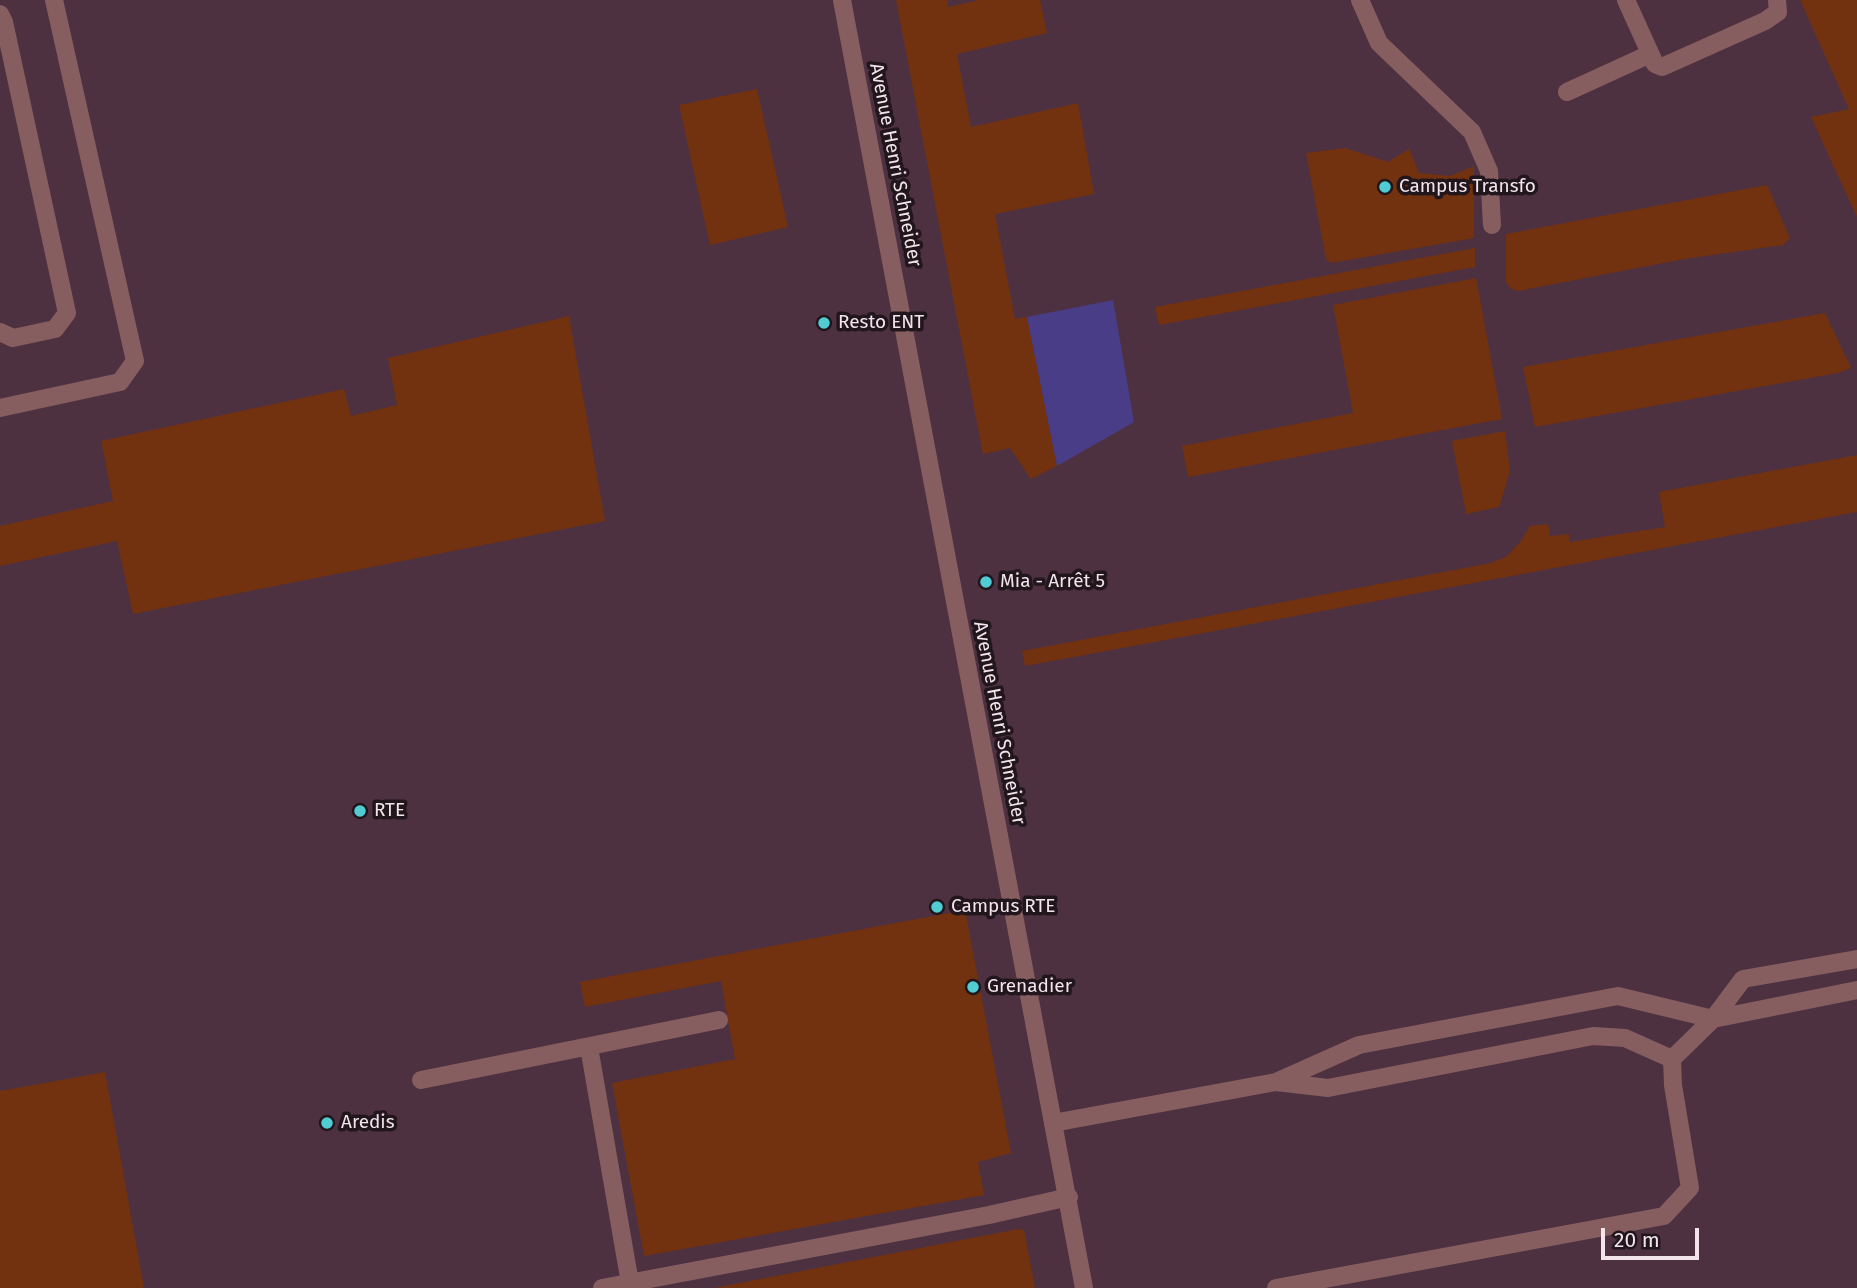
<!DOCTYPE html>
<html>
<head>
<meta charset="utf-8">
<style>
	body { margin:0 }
	#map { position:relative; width:1857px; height:1288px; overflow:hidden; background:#412936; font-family:"Fira Sans",sans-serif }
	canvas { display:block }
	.scale { position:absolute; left:1601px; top:1228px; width:98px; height:32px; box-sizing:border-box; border:4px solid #f3e3eb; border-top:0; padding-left:9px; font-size:21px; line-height:24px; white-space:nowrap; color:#f3e3eb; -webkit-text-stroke:5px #21161c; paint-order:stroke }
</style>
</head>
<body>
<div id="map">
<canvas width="1857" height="1288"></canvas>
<div class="scale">20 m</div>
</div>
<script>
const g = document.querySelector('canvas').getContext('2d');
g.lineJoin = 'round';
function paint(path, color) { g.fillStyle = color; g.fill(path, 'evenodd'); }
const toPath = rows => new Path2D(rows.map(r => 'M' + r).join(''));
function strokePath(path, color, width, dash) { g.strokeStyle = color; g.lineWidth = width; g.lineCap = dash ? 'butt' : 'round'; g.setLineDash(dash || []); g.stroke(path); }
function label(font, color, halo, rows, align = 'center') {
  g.font = font + ' "Fira Sans",sans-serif'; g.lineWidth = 7; g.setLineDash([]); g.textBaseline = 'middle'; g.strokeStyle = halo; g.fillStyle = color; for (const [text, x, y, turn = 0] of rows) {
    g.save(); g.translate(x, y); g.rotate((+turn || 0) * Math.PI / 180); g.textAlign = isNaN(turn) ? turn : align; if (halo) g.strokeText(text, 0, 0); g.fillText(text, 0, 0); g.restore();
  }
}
paint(toPath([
	[0,0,1857,0,1857,1288,0,1288]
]), '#4e3141');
paint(toPath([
	[896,0,947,0,948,7,979,0,1040,0,1047,33,957,54,971,127,1078,103,1094,194,995,214,1015,319,1027,317,1057,466,1031,479,1010,448,983,454],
	[1800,0,1857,0,1857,217,1811,117,1849,109],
	[757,89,788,227,710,245,679,105],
	[1345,148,1388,162,1409,149,1419,173,1450,176,1474,166,1474,238,1331,263,1326,259,1306,153],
	[1767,185,1790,238,1783,245,1684,259,1518,291,1510,288,1506,282,1506,234],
	[1475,248,1475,267,1159,325,1155,307],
	[1476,278,1502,419,1188,477,1182,446,1353,413,1333,305],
	[1825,313,1851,368,1838,373,1535,427,1523,367],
	[569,316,605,521,133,614,117,541,0,566,0,526,113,501,101,441,344,389,351,416,397,405,388,358],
	[1505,431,1510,471,1499,507,1466,514,1452,441],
	[1857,455,1857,512,1025,666,1022,651,1491,563,1507,556,1521,541,1530,526,1548,524,1550,536,1569,534,1570,542,1665,527,1659,492],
	[965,910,1011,1153,978,1162,984,1195,644,1256,612,1083,735,1059,721,981,585,1007,580,982],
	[105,1072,144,1288,0,1288,0,1091],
	[1018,1229,1024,1230,1035,1288,714,1288]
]), '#72310f');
paint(toPath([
	[1113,300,1134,422,1057,466,1027,317]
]), '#493d88');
strokePath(toPath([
	[1360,0,1379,43,1472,132,1489,171,1492,225],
	[1626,0,1655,64,1662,67,1765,21,1778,12,1777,0],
	[0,14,4,22,67,313,55,329,13,338,0,332],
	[1567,92,1650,54],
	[0,408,120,382,135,361,54,0],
	[589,1047,630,1283],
	[421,1080,719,1020],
	[1276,1082,1328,1088,1593,1036,1625,1038,1672,1059],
	[1053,1123,1276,1082,1359,1045,1618,996,1713,1019,1857,990],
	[602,1288,989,1215,1069,1197],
	[1276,1288,1664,1216,1690,1188,1673,1085,1672,1059,1713,1019,1743,979,1857,959]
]), '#875e60', 18);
strokePath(toPath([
	[842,0,1084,1288]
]), '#875e60', 18);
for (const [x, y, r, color] of [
	[1385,187,7,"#51ccd3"],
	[824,323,7,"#51ccd3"],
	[986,582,7,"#51ccd3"],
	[360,811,7,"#51ccd3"],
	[937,907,7,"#51ccd3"],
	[973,987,7,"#51ccd3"],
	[327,1123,7,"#51ccd3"]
]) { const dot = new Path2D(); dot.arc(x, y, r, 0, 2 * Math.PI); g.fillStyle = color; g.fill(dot); strokePath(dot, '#21161c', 2.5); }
label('19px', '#f3e3eb', '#21161c', [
	["Avenue Henri Schneider",895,165,79],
	["Avenue Henri Schneider",999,723,79]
]);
label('19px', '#f3e3eb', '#21161c', [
	["Campus Transfo",1399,187],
	["Resto ENT",838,323],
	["Mia - Arrêt 5",1000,582],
	["RTE",374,811],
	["Campus RTE",951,907],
	["Grenadier",987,987],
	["Aredis",341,1123]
], 'left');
</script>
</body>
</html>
